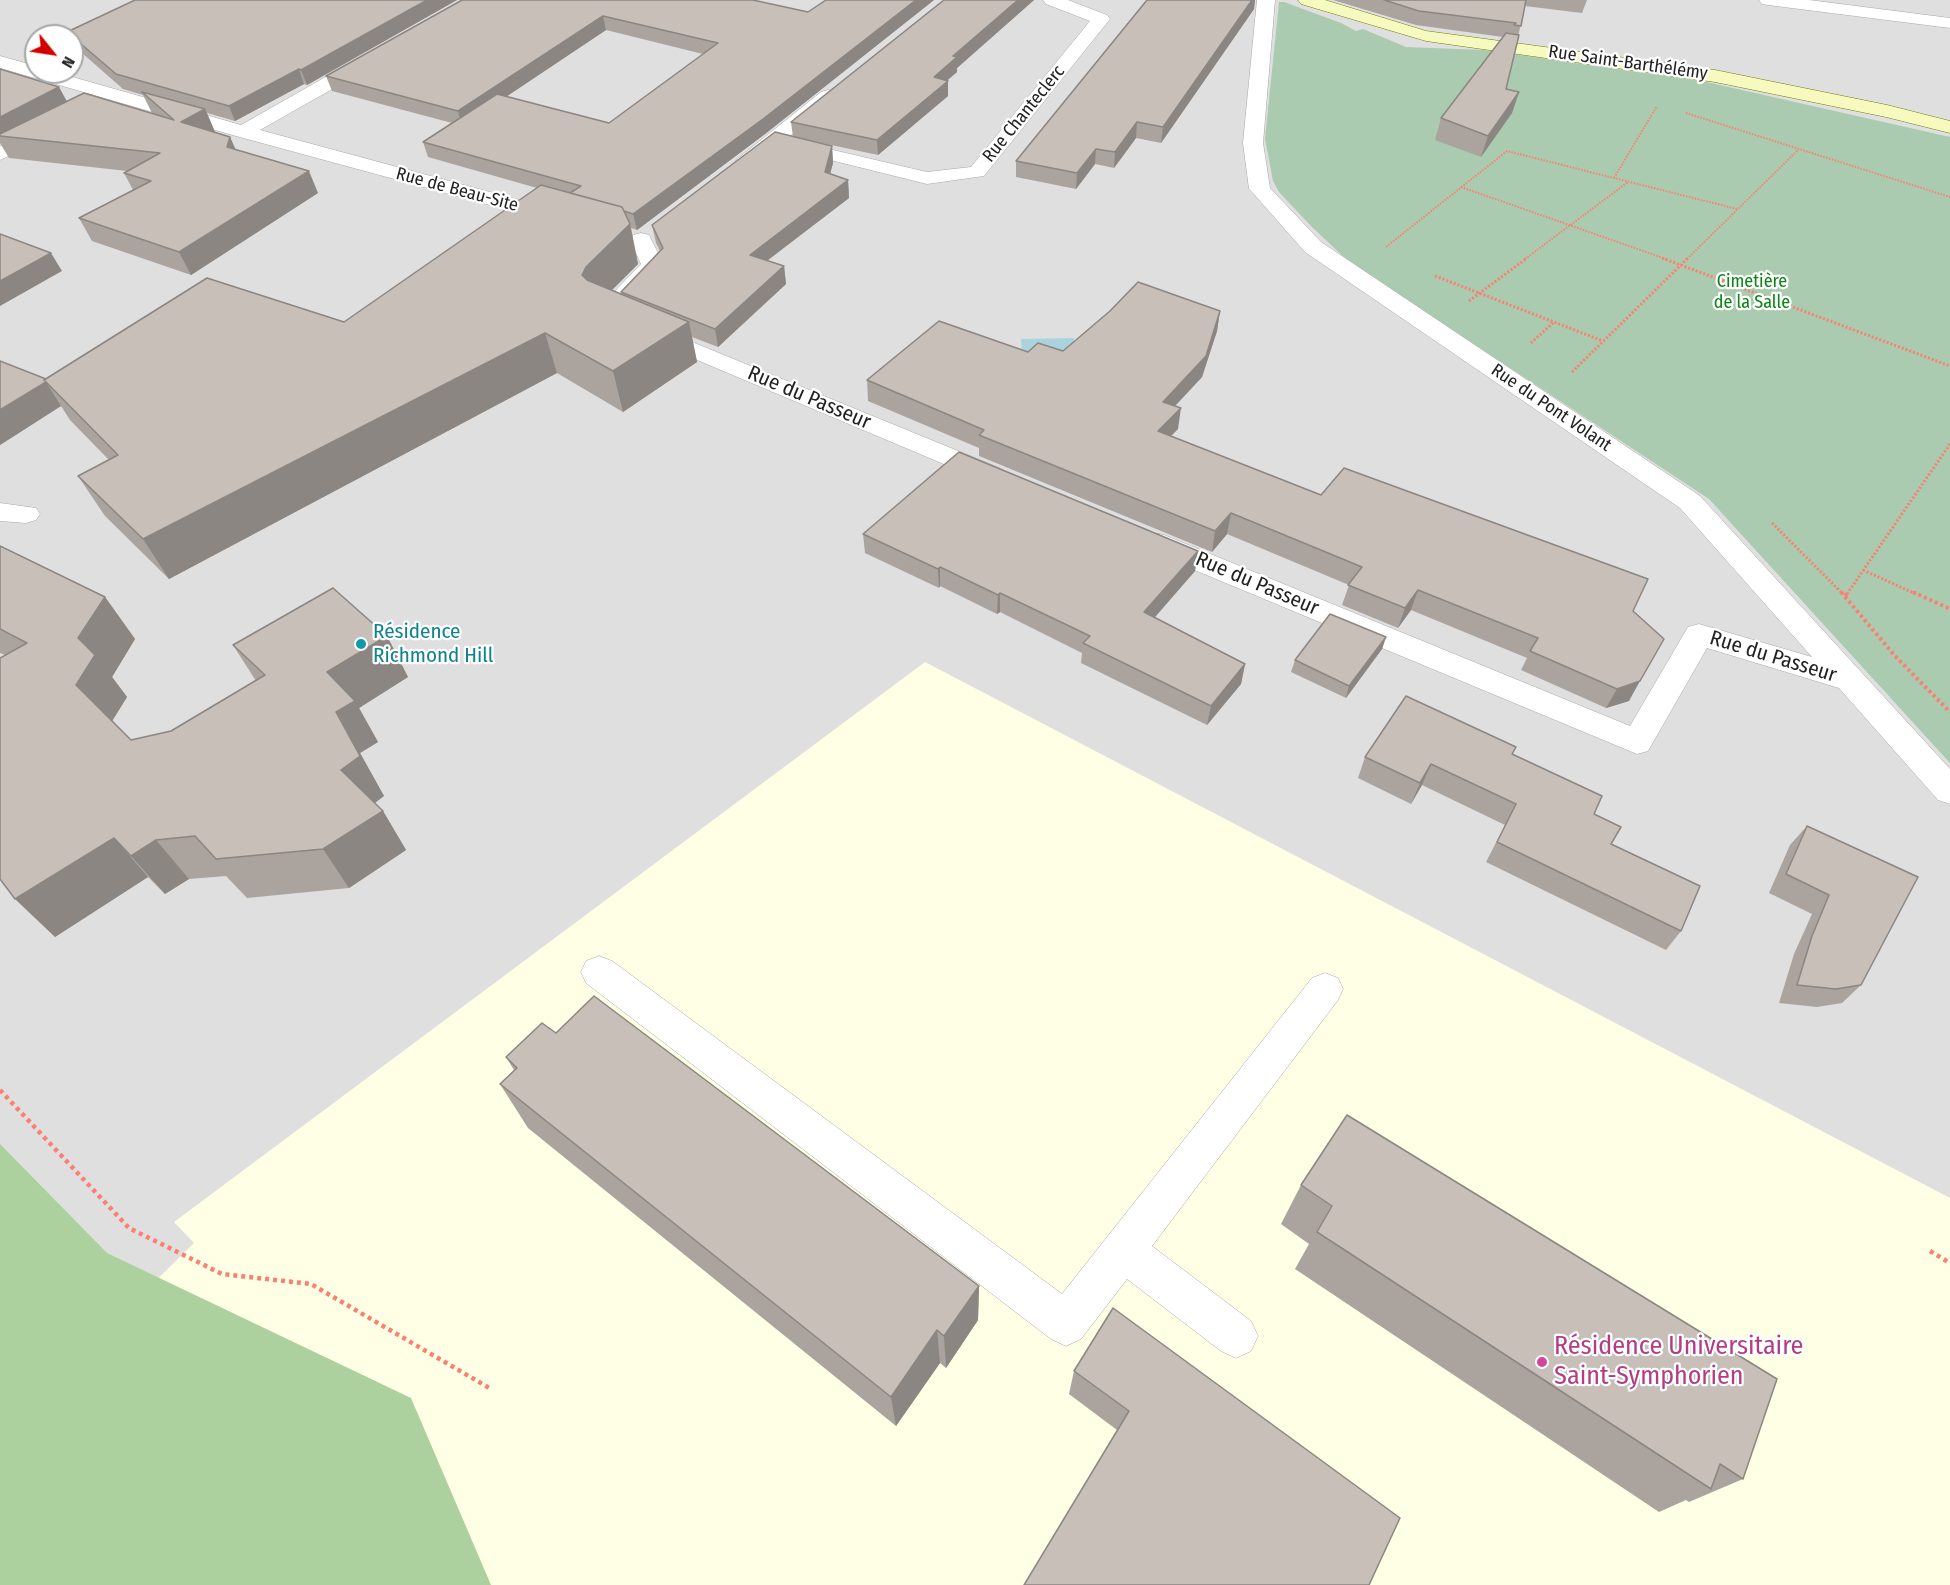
<!DOCTYPE html>
<html>
<head>
<meta charset="utf-8">
<style>
	body { margin:0 }
	#map { position:relative; width:1950px; height:1585px; overflow:hidden; background:#f2efe9; font-family:"Fira Sans Condensed",sans-serif }
	canvas { display:block }
	.north { position:absolute; left:24px; top:24px; width:60px; height:60px; box-sizing:border-box; background:#fff; border:2px solid #a7a7a7; border-radius:50%; rotate:120deg; font-size:16px; font-weight:700; line-height:24px; text-align:center; color:#222 }
	.north::after { content:''; display:block; margin:auto; width:21px; height:27px; background:#d40000; clip-path:polygon(50% 0,100% 100%,50% 72%,0 100%) }
</style>
</head>
<body>
<div id="map">
<canvas width="1950" height="1585"></canvas>
<div class="north">N</div>
</div>
<script>
const g = document.querySelector('canvas').getContext('2d');
g.lineJoin = 'round';
function paint(path, color) { g.fillStyle = color; g.fill(path, 'evenodd'); }
const toPath = rows => new Path2D(rows.map(r => 'M' + r).join(''));
function strokePath(path, color, width, dash) { g.strokeStyle = color; g.lineWidth = width; g.lineCap = dash ? 'butt' : 'round'; g.setLineDash(dash || []); g.stroke(path); }
function label(font, color, halo, rows, align = 'center') {
  g.font = font + ' "Fira Sans Condensed",sans-serif'; g.lineWidth = 4.5; g.setLineDash([]); g.textBaseline = 'middle'; g.strokeStyle = halo; g.fillStyle = color; for (const [text, x, y, turn = 0] of rows) {
    g.save(); g.translate(x, y); g.rotate((+turn || 0) * Math.PI / 180); g.textAlign = isNaN(turn) ? turn : align; if (halo) g.strokeText(text, 0, 0); g.fillText(text, 0, 0); g.restore();
  }
}
paint(toPath([
	[0,0,1950,0,1950,1585,0,1585],
	[36,36,72,36,72,72,36,72]
]), '#e0dfdf');
paint(toPath([
	[925,662,1950,1198,1950,1585,304,1585,123,1313,194,1243,174,1222]
]), '#ffffe5');
paint(toPath([
	[0,1144,107,1253,411,1398,491,1585,0,1585]
]), '#add19e');
paint(toPath([
	[1279,2,1284,2,1341,23,1356,31,1363,29,1406,47,1484,50,1702,81,1950,137,1950,763,1709,499,1349,262,1311,226,1279,192,1273,181,1265,139]
]), '#aacbaf');
paint(toPath([
	[1074,338,1075,353,1022,354,1021,339]
]), '#aad3df');
const lane = toPath([
	[599,956,612,961,1062,1294,1312,978,1325,973,1338,978,1343,989,1338,1000,1152,1246,1251,1321,1258,1336,1251,1351,1236,1358,1221,1351,1127,1279,1081,1339,1066,1346,1051,1339,586,983,581,972,586,961,599,956]
]);
const street = toPath([
	[1043,0,1068,0,1107,15,1110,19,984,176,927,184,782,148,779,144,752,165,745,167,738,165,735,161,821,92,828,90,835,92,838,96,835,100,786,139,927,172,971,167,1090,21,1046,4,1043,0],
	[1257,0,1275,0,1263,143,1270,188,1321,242,1700,496,1950,769,1950,804,1938,800,1839,688,1707,648,1648,751,1637,754,1144,549,1140,542,1144,535,1154,533,1164,535,1630,726,1688,627,1699,624,1812,657,1680,508,1305,252,1253,193,1249,189,1243,143,1257,0],
	[1759,0,1809,0,1950,18,1950,28,1768,5,1762,4,1759,0],
	[0,56,36,66,36,72,55,72,241,125,359,58,373,58,375,62,373,66,260,130,564,212,567,217,564,222,556,223,236,136,0,68,0,56],
	[46,124,53,126,56,130,53,134,0,160,0,146,46,124],
	[641,233,649,235,664,265,633,299,625,301,617,299,613,294,617,289,641,264,630,240,633,235,641,233],
	[653,326,1002,469,1006,475,1002,481,993,484,984,481,645,338,641,333,645,328,653,326],
	[0,503,36,508,40,514,36,520,26,523,0,521,0,503]
]);
const secondary = toPath([
	[1298,0,1325,0,1426,31,1715,70,1887,105,1950,121,1950,133,1886,117,1715,82,1426,41,1301,4,1298,0]
]);
strokePath(lane, '#a9a9a9', 1);
strokePath(street, '#a9a9a9', 1);
strokePath(secondary, '#707d05', 1);
strokePath(toPath([
	[1686,113,1950,197],
	[1614,178,1657,106],
	[1461,187,1666,259],
	[1386,247,1507,151,1737,209],
	[1525,259,1628,182],
	[1687,259,1799,149]
]), '#fa8072', 2, [1.5, 1.5]);
strokePath(toPath([
	[1662,258,1950,366],
	[1435,276,1603,341],
	[1469,301,1527,258],
	[1531,343,1554,322],
	[1572,372,1688,258],
	[1772,523,1843,594],
	[1863,570,1916,594],
	[1847,594,1950,444]
]), '#fa8072', 3, [2, 2]);
strokePath(toPath([
	[1841,592,1895,656,1950,712],
	[1913,592,1950,609],
	[1845,596,1848,592]
]), '#fa8072', 4, [3, 3]);
strokePath(toPath([
	[0,1090,129,1228,222,1274,311,1284,491,1389],
	[1930,1251,1950,1263]
]), '#fa8072', 4.5, [4, 4]);
paint(lane, '#fff');
paint(street, '#fff');
paint(secondary, '#f7fabf');
paint(toPath([
	[135,0,457,0,307,85,304,84,235,121,207,113,215,132,230,137,235,150,318,193,191,275,92,241,79,218,133,190,124,173,127,171,9,158,0,143,0,69,67,101,152,113,143,95,123,89,74,46,72,43,72,36,69,36,67,32],
	[462,0,808,12,826,0,934,0,765,134,637,230,631,228,638,264,612,290,621,294,621,292,660,251,656,243,652,225,793,137,791,122,944,0,1034,0,957,68,957,72,947,80,948,81,948,96,878,155,803,139,832,146,833,163,830,174,848,180,849,198,767,261,784,266,786,284,718,347,692,337,697,362,623,412,557,373,169,579,105,516,78,476,109,460,70,420,61,406,0,445,46,379,344,322,537,188,428,157,423,142,452,123,332,91,326,76],
	[606,30,703,54,609,123,506,97],
	[1147,0,1255,0,1254,9,1161,143,1136,138,1114,168,1095,164,1076,189,1016,177,1016,161],
	[1333,0,1587,0,1582,13,1525,6,1506,89,1519,92,1512,113,1481,157,1435,140,1441,118,1503,37,1416,25],
	[1220,311,1217,331,1202,377,1175,406,1178,429,1171,436,1321,495,1633,611,1629,701,1606,708,1521,670,1527,658,1411,610,1398,628,1342,605,1349,585,1227,534,1212,552,979,456,979,448,868,401,867,380,1028,352,1063,351],
	[863,534,1198,551,1195,571,1154,618,1245,664,1241,684,1207,725,1081,663,1082,653,1000,612,997,614,940,586,939,588,865,553],
	[0,546,105,597,135,639,112,677,127,697,112,721,131,740,171,731,256,681,233,645,387,636,408,677,359,708,378,742,360,753,384,796,375,803,383,811,406,850,349,888,247,898,226,876,189,879,165,894,148,877,55,937,5,655,0,653],
	[1386,637,1382,649,1346,698,1291,672,1295,660],
	[1516,747,1513,754,1594,814,1611,844,1681,931,1666,950,1486,862,1505,825,1422,785,1411,804,1358,778,1365,757],
	[1807,826,1861,985,1842,1003,1817,1007,1779,1003,1794,954,1812,914,1769,893,1790,845],
	[556,1033,979,1286,978,1320,946,1368,940,1363,896,1426,528,1128,500,1084,514,1070,506,1057],
	[1301,1185,1743,1479,1689,1502,1686,1500,1659,1512,1295,1269,1309,1244,1281,1224],
	[1074,1371,1369,1585,1117,1430,1069,1394]
]), '#aba49e');
paint(toPath([
	[427,0,457,0,307,85,301,70],
	[916,0,934,0,765,134,637,230,633,214],
	[1018,0,1034,0,957,68,957,72,934,92,934,77,953,56],
	[1252,0,1255,0,1254,9,1161,143,1163,127],
	[603,16,606,30,462,126,458,111],
	[299,69,304,84,235,121,229,106],
	[948,81,948,96,878,155,877,140],
	[59,87,70,107,0,136,0,117],
	[1519,92,1512,113,1481,157,1488,136],
	[205,109,215,132,192,145,181,122],
	[1137,122,1136,138,1114,168,1115,152],
	[230,137,240,159,227,147],
	[832,146,833,163,826,189,825,172],
	[1096,149,1095,164,1076,189,1077,173],
	[309,171,318,193,191,275,179,252],
	[848,180,849,198,752,272,750,255],
	[630,224,638,264,596,306,582,275,586,267],
	[51,253,62,271,0,306,0,281],
	[784,266,786,284,718,347,715,329],
	[1220,311,1217,331,1202,377,1160,422,1163,402],
	[689,322,697,362,623,412,613,371],
	[545,333,557,373,169,579,143,539],
	[46,382,61,406,0,445,0,410],
	[1181,408,1178,429,1155,451,1158,431],
	[1231,513,1227,534,1212,552,1215,531],
	[1198,551,1195,571,1142,632,1144,612],
	[940,567,940,586,939,588,938,569],
	[1418,590,1411,610,1398,628,1405,608],
	[1000,593,1000,612,997,614,998,595],
	[105,597,135,639,112,677,127,697,109,726,76,685,78,638],
	[387,636,408,677,359,708,378,742,360,753,384,796,365,810,341,770,336,712,327,672],
	[1386,637,1382,649,1346,698,1349,686],
	[1245,664,1241,684,1207,725,1211,706],
	[1640,681,1629,701,1606,708,1617,689],
	[1431,764,1422,785,1411,804,1420,783],
	[383,811,406,850,349,888,323,849],
	[114,838,148,877,55,937,15,899],
	[156,840,189,879,165,894,131,856],
	[979,1286,978,1320,946,1368,944,1336],
	[937,1330,940,1363,896,1426,891,1397]
]), '#8b8681');
const building = toPath([
	[135,0,427,0,301,70,299,69,229,106,116,74,67,32,135,0],
	[462,0,753,0,808,12,826,0,916,0,763,119,633,214,624,211,622,207,570,193,581,186,423,142,497,94,609,123,718,43,603,16,458,111,326,76,462,0],
	[944,0,1018,0,953,56,957,57,934,77,948,81,877,140,791,122,944,0],
	[1147,0,1252,0,1163,127,1137,122,1115,152,1096,149,1077,173,1016,161,1147,0],
	[1384,0,1526,0,1521,26,1514,25,1516,23,1419,11,1384,0],
	[1506,33,1519,35,1506,89,1519,92,1488,136,1441,118,1506,33],
	[0,69,59,87,0,117,0,69],
	[142,92,205,109,181,122,230,137,227,147,309,171,179,252,79,218,151,181,124,173,160,153,0,136,0,134,84,93,174,120,142,92],
	[775,132,832,146,825,172,848,180,750,255,784,266,715,329,621,292,663,248,652,225,775,132],
	[541,185,622,207,630,224,586,267,582,275,587,280,689,322,613,371,545,333,143,539,78,476,118,455,44,380,207,278,344,322,541,185],
	[0,234,51,253,0,281,0,234],
	[1138,282,1220,311,1206,356,1163,402,1181,408,1158,431,1321,495,1344,468,1648,579,1633,611,1664,639,1640,681,1617,689,1530,651,1538,638,1418,590,1405,608,1348,585,1362,567,1231,513,1215,531,979,435,984,430,867,380,939,321,1028,352,1038,343,1063,351,1110,311,1138,282],
	[0,361,46,379,44,380,46,382,0,410,0,361],
	[959,452,1198,551,1144,612,1245,664,1211,706,1083,643,1090,636,1000,593,998,595,940,567,938,569,863,534,959,452],
	[0,546,105,597,78,638,95,655,76,685,131,740,171,731,265,675,233,645,333,588,387,636,327,672,355,701,336,712,360,756,341,770,383,811,323,849,216,859,195,836,156,840,131,856,114,838,15,899,0,879,0,658,27,643,0,629,0,546],
	[1330,614,1386,637,1349,686,1295,660,1330,614],
	[1406,696,1516,747,1512,754,1602,796,1594,814,1621,827,1611,844,1700,886,1681,931,1497,842,1516,804,1431,764,1420,783,1365,757,1406,696],
	[1807,826,1918,877,1861,985,1836,989,1797,985,1812,936,1829,895,1786,874,1807,826],
	[594,996,979,1286,944,1336,937,1330,891,1397,500,1084,517,1068,506,1057,542,1023,556,1033,594,996],
	[1347,1115,1777,1379,1743,1479,1720,1464,1711,1489,1317,1232,1332,1206,1301,1185,1347,1115],
	[1113,1308,1400,1518,1369,1585,1024,1585,1129,1411,1074,1371,1113,1308]
]);
paint(building, '#c7bfb8');
strokePath(building, '#8b8681', 1.5);
for (const [x, y, r, color] of [
	[361,644,6,"#0f9aa8"],
	[1542,1362,6,"#d1479c"]
]) { const dot = new Path2D(); dot.arc(x, y, r, 0, 2 * Math.PI); g.fillStyle = color; g.fill(dot); strokePath(dot, '#fff', 2); }
label('18px', '#222', '#fff', [
	["Rue Saint-Barthélémy",1628,63,8],
	["Rue Chanteclerc",1024,114,-51],
	["Rue de Beau-Site",457,190,15],
	["Rue du Pont Volant",1551,408,34]
]);
label('18px', '#0c8416', '#fff', [
	["Cimetière",1752,282],
	["de la Salle",1752,303]
]);
label('21px', '#222', '#fff', [
	["Rue du Passeur",809,398,23],
	["Rue du Passeur",1257,584,23],
	["Rue du Passeur",1773,657,17]
]);
label('21px', '#0d838f', '#fff', [
	["Résidence",373,632],
	["Richmond Hill",373,656]
], 'left');
label('26px', '#b23c85', '#fff', [
	["Résidence Universitaire",1554,1347],
	["Saint-Symphorien",1554,1377]
], 'left');
</script>
</body>
</html>
